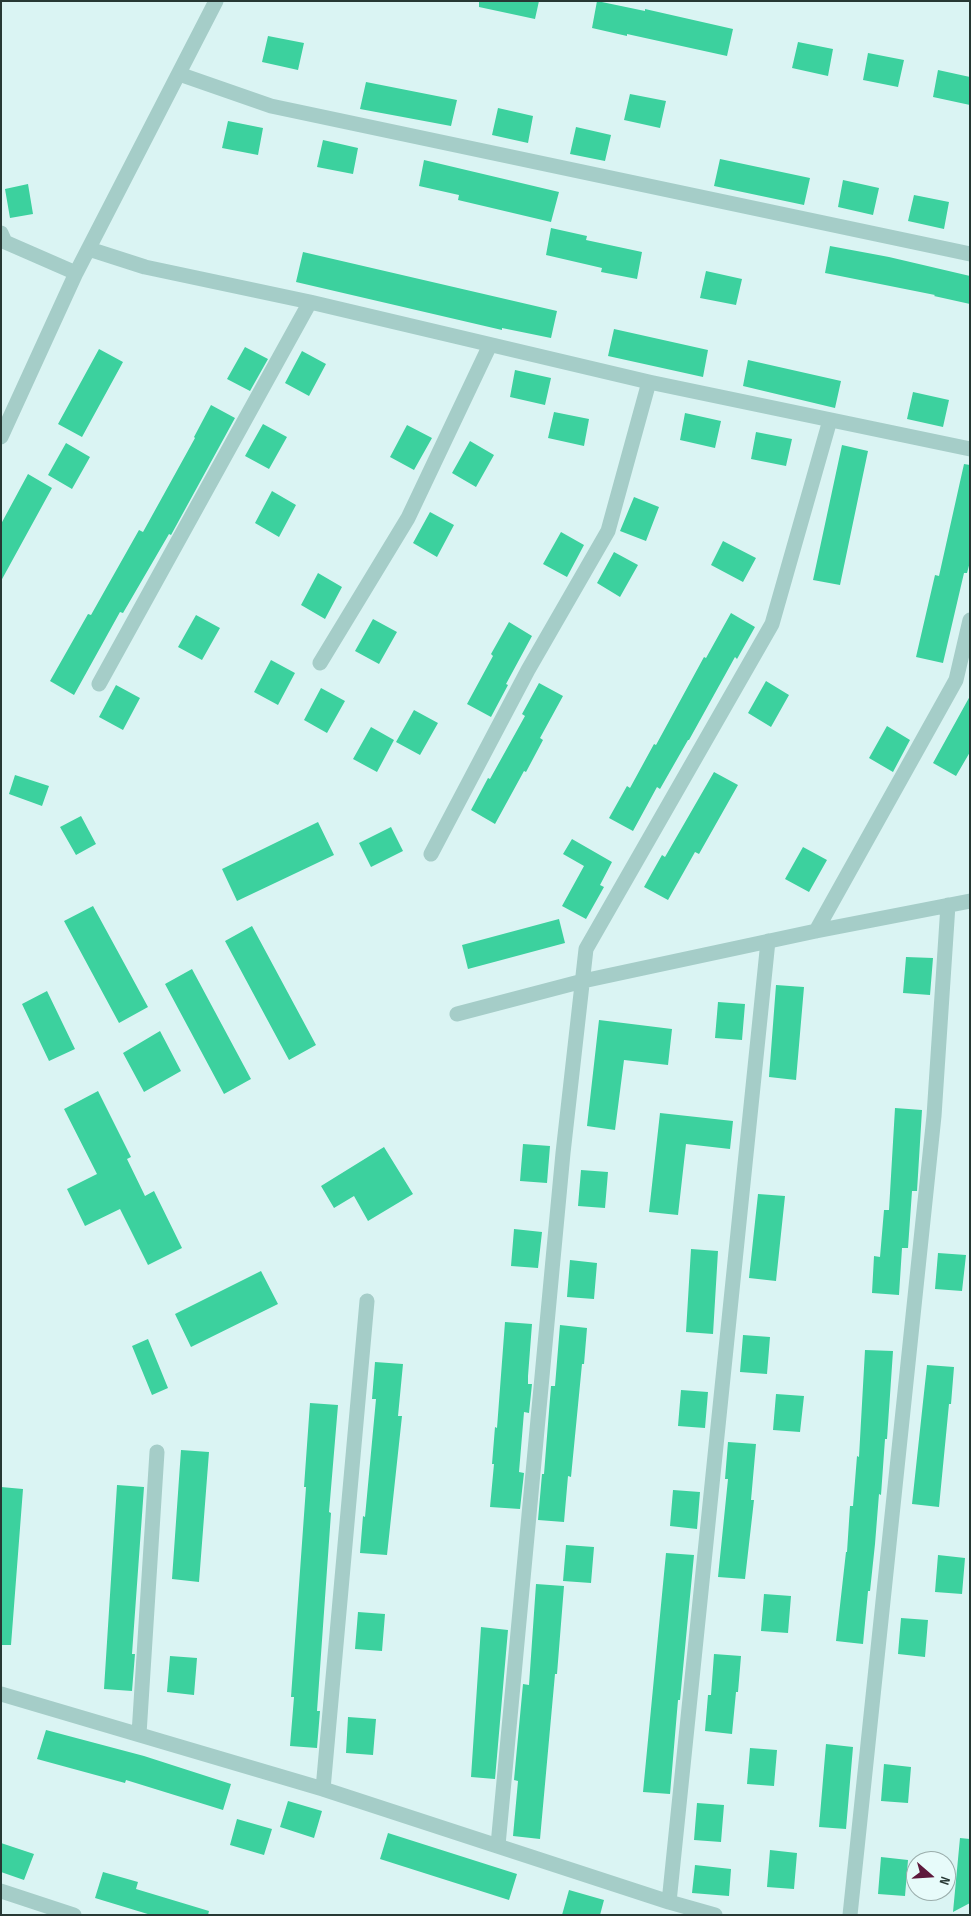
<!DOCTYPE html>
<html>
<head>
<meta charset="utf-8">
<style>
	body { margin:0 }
	#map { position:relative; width:971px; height:1916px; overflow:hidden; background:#daf4f3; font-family:"Sofia Sans Condensed",sans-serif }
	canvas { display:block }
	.frame { position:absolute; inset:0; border:2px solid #273834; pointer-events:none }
	.north { position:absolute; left:906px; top:1851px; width:50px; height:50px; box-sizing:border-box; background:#e7fbfa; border:1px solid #9aadab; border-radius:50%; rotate:109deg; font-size:14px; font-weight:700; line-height:20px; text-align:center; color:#273834 }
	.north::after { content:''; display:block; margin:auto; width:18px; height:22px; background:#5e193c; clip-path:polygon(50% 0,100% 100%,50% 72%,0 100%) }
</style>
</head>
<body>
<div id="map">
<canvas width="971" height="1916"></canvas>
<div class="frame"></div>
<div class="north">N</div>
</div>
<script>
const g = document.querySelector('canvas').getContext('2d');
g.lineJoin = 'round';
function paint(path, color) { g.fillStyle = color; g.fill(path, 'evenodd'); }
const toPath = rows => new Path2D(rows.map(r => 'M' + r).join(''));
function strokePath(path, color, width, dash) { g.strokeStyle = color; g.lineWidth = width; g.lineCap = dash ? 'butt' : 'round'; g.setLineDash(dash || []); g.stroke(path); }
paint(toPath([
	[479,1,539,1,535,19,479,7],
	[597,1,645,11,645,9,733,29,727,56,627,34,627,36,592,28],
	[268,36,304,43,298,70,262,62],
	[798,42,833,49,828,76,792,68],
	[868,53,904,60,898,87,863,80],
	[938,70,970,77,970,105,933,97],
	[366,82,457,100,451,126,360,109],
	[630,94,666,101,660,128,624,120],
	[498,108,533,116,528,143,492,135],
	[228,121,263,128,258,155,222,148],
	[576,127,611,135,605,161,570,154],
	[323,140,358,148,353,174,317,167],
	[720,159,810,178,804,205,714,186],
	[424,160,559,192,551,222,458,200,459,195,419,186],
	[843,180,879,188,873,215,838,207],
	[28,184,33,214,10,218,5,189],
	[914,195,949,202,944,229,908,221],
	[551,228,587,236,586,240,642,252,637,279,601,272,602,268,546,255],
	[830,246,889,257,970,276,970,304,934,296,935,295,825,273],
	[303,252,557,311,551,338,502,328,502,330,296,282],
	[706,271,742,279,736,305,700,298],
	[614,329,708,350,703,377,608,356],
	[245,347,268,359,250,391,227,379],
	[99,349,123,362,82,437,58,424],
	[302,351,326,364,309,396,285,383],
	[748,360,841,381,835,408,743,386],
	[515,370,551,378,545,405,510,397],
	[913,392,949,400,943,427,907,419],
	[211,405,235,418,171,535,169,534,123,613,120,612,74,695,50,681,88,614,91,615,139,530,143,532,195,438,194,437],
	[554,412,589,419,584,446,548,438],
	[685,413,721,421,715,448,680,440],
	[263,424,287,437,269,469,245,456],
	[407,425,432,438,414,470,390,457],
	[756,432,792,439,786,466,751,459],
	[470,441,494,455,476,487,452,473],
	[66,443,90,457,72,489,48,475],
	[842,445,868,451,840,585,813,580],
	[964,464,970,465,970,562,967,573,964,573,943,663,916,657,935,575,939,576],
	[28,474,52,488,1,581,1,524],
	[272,491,296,505,279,537,255,523],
	[634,497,659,507,646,541,620,531],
	[430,512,454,525,437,557,413,543],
	[561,532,584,545,567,577,543,564],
	[723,541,756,558,743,582,711,565],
	[614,552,638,565,620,597,597,583],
	[318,573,342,587,325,619,301,605],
	[731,613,755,627,737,659,735,657,689,740,688,740,660,789,657,787,633,831,609,818,627,786,630,788,654,744,656,745,704,657,706,658],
	[196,615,220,628,202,660,178,647],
	[373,619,397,632,379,664,355,651],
	[509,622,532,636,506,684,508,685,491,717,467,704,493,656,491,654],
	[271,660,295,673,278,705,254,692],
	[766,681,789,695,771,727,748,713],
	[539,683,563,696,540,738,543,740,526,772,524,771,495,824,471,810,488,778,490,779,525,716,522,714],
	[116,685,140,698,123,730,99,717],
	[321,688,345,701,327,733,304,720],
	[970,696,970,752,956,776,933,763],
	[414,710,438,723,420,755,396,742],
	[887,726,910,740,893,772,869,758],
	[371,727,394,740,377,772,353,759],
	[714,772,738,785,699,854,695,852,668,900,644,887,662,855,665,857],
	[15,775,49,786,42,806,9,794],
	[81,816,96,844,76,855,60,827],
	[318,822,334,855,237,901,222,869],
	[391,827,403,851,371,867,359,843],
	[572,839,612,862,600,885,604,887,586,919,562,906,584,866,563,854],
	[803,847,827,860,809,892,785,879],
	[93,906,148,1007,119,1023,64,921],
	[559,919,565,943,468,969,462,945],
	[252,926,316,1045,289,1060,225,941],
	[906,957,933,958,930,995,903,993],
	[192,969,251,1079,224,1094,165,984],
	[776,985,804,987,796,1080,769,1077],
	[47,991,75,1049,49,1061,22,1004],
	[718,1002,745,1004,742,1040,715,1038],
	[599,1020,672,1029,668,1065,624,1060,615,1130,587,1126],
	[160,1031,181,1071,144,1092,123,1053],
	[98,1091,131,1157,127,1159,145,1196,154,1191,182,1248,148,1265,120,1209,85,1226,67,1189,97,1174,64,1109],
	[895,1108,922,1110,917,1191,912,1191,908,1248,902,1248,899,1295,872,1293,874,1256,880,1257,884,1210,889,1210],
	[660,1113,733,1121,730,1149,686,1144,678,1215,649,1212],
	[523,1144,550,1146,547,1183,520,1181],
	[384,1147,413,1194,368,1221,354,1196,334,1208,321,1186],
	[581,1170,608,1172,605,1208,578,1206],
	[758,1194,785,1196,776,1281,749,1278],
	[514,1229,542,1232,538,1268,511,1266],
	[691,1249,718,1251,713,1334,686,1332],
	[938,1253,966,1255,962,1291,935,1289],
	[570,1260,597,1263,594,1299,567,1297],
	[261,1271,278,1304,191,1347,175,1314],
	[505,1322,532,1324,528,1376,528,1384,532,1384,529,1413,524,1412,519,1472,524,1473,520,1509,490,1507,494,1464,492,1464,495,1427,497,1428],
	[560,1325,587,1328,584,1364,582,1364,571,1477,568,1476,564,1522,538,1520,542,1474,544,1474,551,1386,555,1386],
	[743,1335,770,1337,767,1374,740,1372],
	[148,1339,168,1388,152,1395,132,1346],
	[865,1350,893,1351,887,1439,885,1439,881,1495,879,1494,875,1544,870,1591,868,1591,863,1644,836,1641,846,1552,847,1552,850,1506,853,1506,857,1456,859,1457],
	[375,1362,403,1364,398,1416,402,1416,387,1555,360,1553,363,1516,365,1517,376,1399,372,1399],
	[927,1365,954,1367,951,1404,949,1404,939,1507,912,1504],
	[681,1390,708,1392,705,1428,678,1426],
	[776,1394,804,1396,800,1432,773,1430],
	[310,1403,338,1405,329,1512,331,1513,317,1711,320,1711,317,1748,290,1746,294,1697,291,1697,306,1487,304,1487],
	[728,1442,756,1444,751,1500,754,1500,745,1579,718,1577,728,1479,725,1479],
	[181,1450,209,1452,199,1582,172,1579],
	[117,1485,144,1487,132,1654,135,1654,132,1691,104,1689],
	[1,1487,23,1489,11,1645,1,1645],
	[673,1490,700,1492,697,1529,670,1526],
	[566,1545,594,1547,591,1583,563,1581],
	[666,1553,694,1555,680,1700,678,1700,670,1794,643,1792],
	[938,1555,965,1558,962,1594,935,1592],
	[536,1584,564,1586,557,1674,555,1674,540,1839,513,1836,518,1781,514,1780,523,1684,529,1685],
	[764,1594,791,1596,788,1633,761,1631],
	[358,1612,385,1614,382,1651,355,1649],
	[901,1618,928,1620,925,1657,898,1654],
	[481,1627,508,1630,495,1779,471,1777],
	[714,1654,741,1656,738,1692,736,1692,732,1734,705,1731,708,1695,711,1695],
	[170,1656,197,1658,194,1695,167,1692],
	[348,1717,376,1719,373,1755,346,1753],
	[46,1730,144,1756,231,1784,223,1810,126,1780,125,1783,37,1759],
	[826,1744,853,1747,846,1829,819,1827],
	[750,1748,777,1750,774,1786,747,1784],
	[884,1764,911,1767,908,1803,881,1801],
	[288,1801,322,1811,314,1838,280,1827],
	[697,1803,724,1805,721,1842,694,1840],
	[237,1819,272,1829,264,1855,230,1845],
	[388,1833,517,1874,509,1900,380,1859],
	[960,1838,970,1839,970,1903,953,1912],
	[1,1843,34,1854,24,1880,1,1872],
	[770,1850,797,1853,794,1889,767,1887],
	[881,1857,908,1860,905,1896,878,1894],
	[695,1865,731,1869,729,1896,692,1893],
	[103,1872,138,1882,136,1889,209,1911,208,1915,151,1915,95,1898],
	[569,1890,604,1900,600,1915,562,1915]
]), '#3cd19e');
strokePath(toPath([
	[179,74,271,106,970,254],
	[1,233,5,242,76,273],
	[89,249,145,267,310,302,649,382,970,449],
	[1,437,76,273,216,1],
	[320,663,408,518,490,345],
	[99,684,310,302],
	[431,854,528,670,608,531,649,382],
	[816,931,956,680,970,620],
	[457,1014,583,981,816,931,970,901],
	[1,1694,323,1789,669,1902,715,1915],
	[139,1734,157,1452],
	[323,1789,367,1301],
	[498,1845,563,1153,586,949,772,624,830,420],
	[1,1891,74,1915],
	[669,1902,768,941],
	[850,1915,934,1116,948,905]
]), '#a5cdc8', 15);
</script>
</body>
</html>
